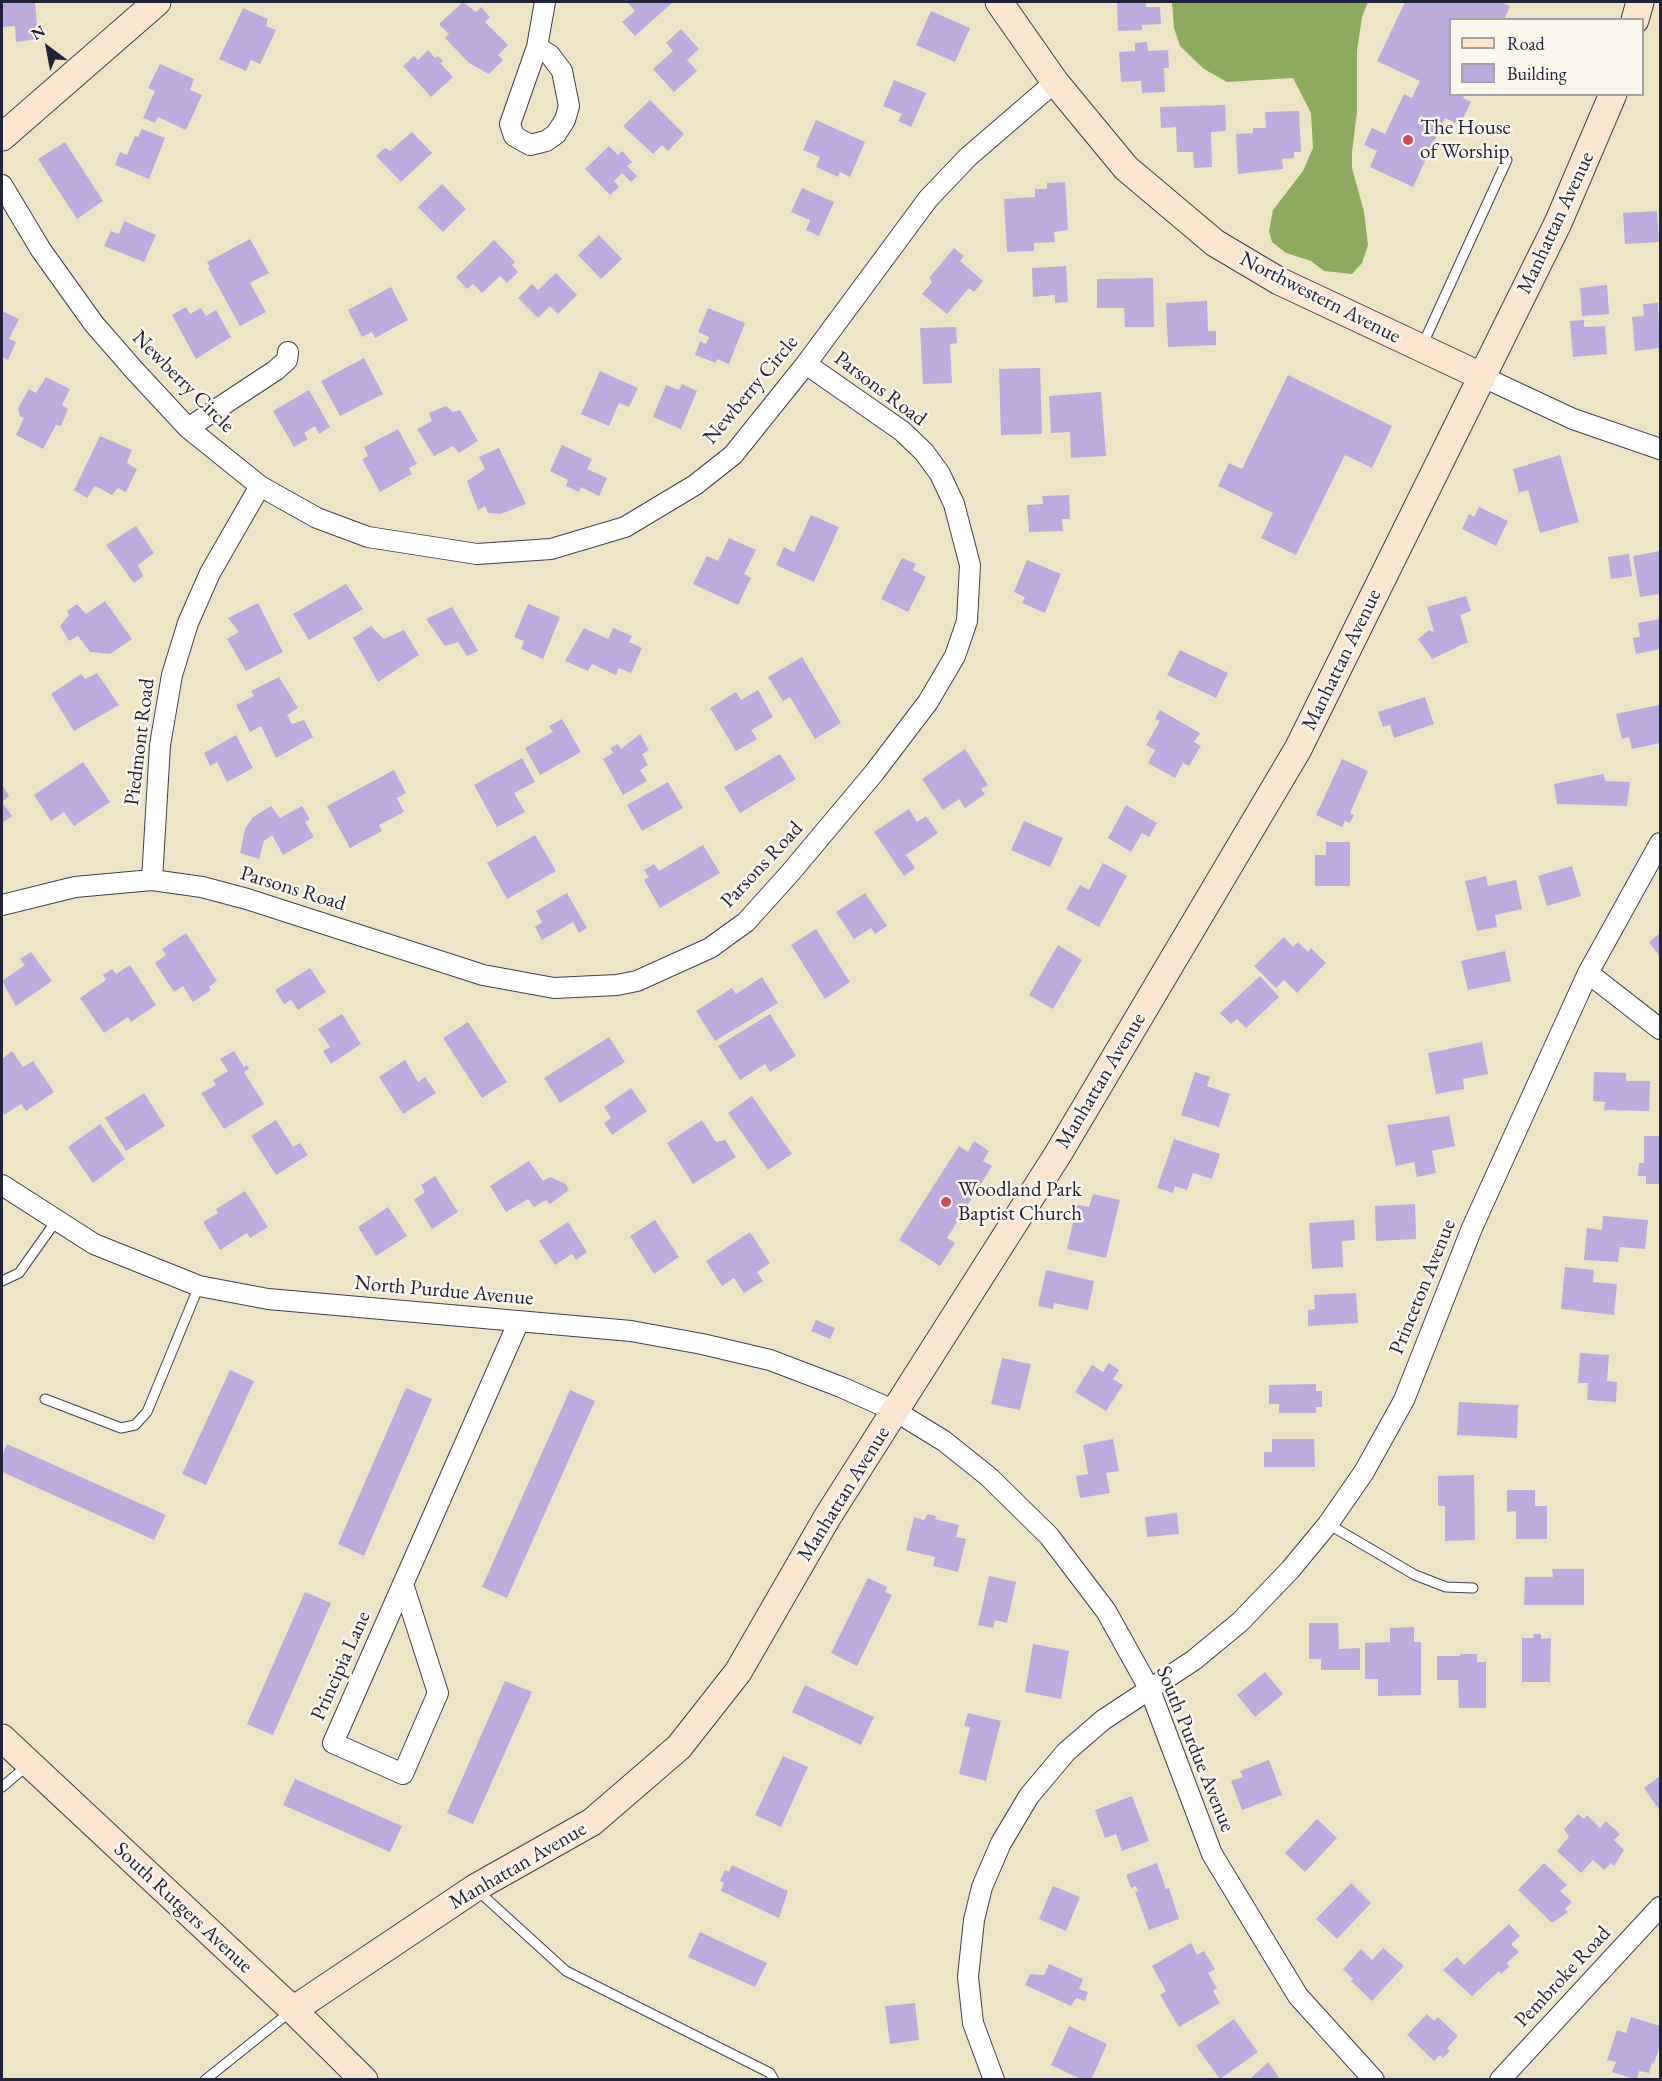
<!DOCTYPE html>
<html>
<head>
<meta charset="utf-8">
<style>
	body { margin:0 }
	#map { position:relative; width:1662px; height:2081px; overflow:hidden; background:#ede4c6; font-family:"EB Garamond",serif }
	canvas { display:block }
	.frame { position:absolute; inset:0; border:3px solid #22223b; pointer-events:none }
	.legend { position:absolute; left:1449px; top:18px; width:195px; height:78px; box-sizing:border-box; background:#fbf7ec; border:2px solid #a4a2a5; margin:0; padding:8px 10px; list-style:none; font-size:18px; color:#22223b }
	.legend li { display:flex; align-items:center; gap:12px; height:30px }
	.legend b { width:30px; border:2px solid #a4a2a5 }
	.north { position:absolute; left:18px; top:18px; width:60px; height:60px; -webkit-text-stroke:4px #fbf7ec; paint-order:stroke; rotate:328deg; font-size:16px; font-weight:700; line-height:24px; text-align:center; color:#22223b }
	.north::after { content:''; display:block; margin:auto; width:21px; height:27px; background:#22223b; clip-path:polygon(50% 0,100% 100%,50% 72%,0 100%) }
</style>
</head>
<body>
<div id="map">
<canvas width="1662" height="2081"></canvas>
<div class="frame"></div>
<ul class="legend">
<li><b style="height:8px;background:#fbe5cf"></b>Road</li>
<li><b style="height:16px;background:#bcacdd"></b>Building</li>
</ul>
<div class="north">N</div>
</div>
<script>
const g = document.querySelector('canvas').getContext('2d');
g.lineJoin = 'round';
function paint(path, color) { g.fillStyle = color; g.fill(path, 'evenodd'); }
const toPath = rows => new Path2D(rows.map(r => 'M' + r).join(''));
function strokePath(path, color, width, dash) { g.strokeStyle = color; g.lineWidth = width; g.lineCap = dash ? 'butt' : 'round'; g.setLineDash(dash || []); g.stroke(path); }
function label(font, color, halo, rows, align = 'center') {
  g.font = font + ' "EB Garamond",serif'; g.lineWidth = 5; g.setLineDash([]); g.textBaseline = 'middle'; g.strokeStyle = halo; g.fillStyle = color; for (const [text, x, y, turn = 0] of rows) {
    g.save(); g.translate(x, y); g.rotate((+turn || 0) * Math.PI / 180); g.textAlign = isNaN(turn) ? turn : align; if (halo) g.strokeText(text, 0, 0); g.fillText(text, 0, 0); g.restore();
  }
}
paint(toPath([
	[1172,2,1368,2,1362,17,1357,51,1357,112,1352,152,1352,168,1364,212,1368,245,1362,263,1352,274,1324,271,1311,261,1286,253,1272,242,1269,231,1273,210,1303,171,1313,148,1311,113,1293,78,1227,82,1204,69,1180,46,1174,28]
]), '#8cab5f');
paint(toPath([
	[2,2,35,2,38,39,16,42,15,26,2,27],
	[463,2,476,12,481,7,490,17,485,22,508,45,498,55,503,60,489,74,469,63,445,38,449,34,439,24],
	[630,2,673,2,635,36,622,22,635,11,628,3],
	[1117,2,1146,2,1146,7,1160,7,1161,24,1142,25,1142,30,1118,31],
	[1405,2,1500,2,1510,6,1504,20,1450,20,1450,94,1465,94,1463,98,1471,102,1460,125,1445,118,1413,187,1370,167,1377,151,1364,145,1372,128,1385,134,1404,94,1412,98,1420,81,1377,61],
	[243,8,268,19,266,26,276,30,260,64,251,60,246,71,219,59],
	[931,11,970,28,955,62,916,45],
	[681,29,699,49,687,60,697,71,674,92,653,69,673,51,666,43],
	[1147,42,1148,51,1168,50,1169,68,1164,68,1165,92,1142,93,1141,81,1121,82,1119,52,1135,51,1135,43],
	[428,50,435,58,438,56,443,61,440,63,453,77,431,97,403,66,414,56,418,60],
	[160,64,194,79,190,90,202,95,186,130,158,117,155,123,143,118,155,91,148,88],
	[894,80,926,93,911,127,898,121,902,114,883,106],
	[650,100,684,134,668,151,662,145,653,154,623,126],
	[1225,105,1226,131,1211,132,1212,167,1194,168,1193,152,1177,152,1176,127,1161,128,1160,107],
	[1299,111,1301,152,1294,152,1294,158,1282,159,1283,169,1238,174,1236,134,1253,133,1253,128,1266,128,1265,112],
	[816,120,865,142,850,177,840,172,838,177,816,167,820,157,803,150],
	[142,129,165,138,149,179,115,165,120,152,127,155,135,136,138,137],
	[412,132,432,153,401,182,376,156,385,148,390,151],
	[65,142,103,201,77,219,38,159],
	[609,146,618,155,622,151,632,162,627,166,637,176,631,182,622,173,614,181,619,187,610,195,585,169],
	[1065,182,1068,230,1054,232,1055,242,1034,243,1034,251,1007,252,1004,199,1035,197,1035,189,1047,189,1047,183],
	[442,184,466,209,443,232,418,207],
	[802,188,834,202,819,236,806,230,810,220,791,212],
	[1657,211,1659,242,1625,244,1623,213],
	[124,221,156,235,144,262,104,246,111,231,119,234],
	[599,235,622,259,601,279,578,255],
	[250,239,269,273,250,283,266,312,240,326,208,268,210,267,207,262],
	[494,240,515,262,512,265,518,272,507,283,500,276,482,293,473,284,467,289,456,277],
	[954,248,964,256,960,261,983,281,974,292,969,288,947,314,922,294,932,282,929,278],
	[1066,266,1068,302,1055,303,1055,295,1033,297,1032,268],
	[556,273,577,295,558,314,550,306,538,318,518,298,532,284,538,290],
	[1153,278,1154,327,1125,327,1124,308,1097,308,1097,279],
	[1607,285,1609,314,1582,316,1580,288],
	[391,287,408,320,375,338,372,332,362,337,348,310],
	[1207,301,1208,331,1216,331,1216,345,1168,347,1166,303],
	[1658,303,1660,348,1635,351,1632,317,1644,316,1643,304],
	[186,307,190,314,201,308,206,316,216,310,231,337,196,359,172,315],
	[708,308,745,323,729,364,717,359,716,363,695,355,700,341,706,344,709,337,698,332],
	[2,311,19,319,9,339,16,342,8,360,2,357],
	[1584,320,1584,327,1605,326,1607,354,1573,357,1570,321],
	[956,327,957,343,950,344,952,383,923,384,920,328],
	[364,358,383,394,340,416,321,381],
	[1040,368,1042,434,1001,435,999,369],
	[600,371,638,388,629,407,619,403,609,426,581,414],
	[1288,375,1392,426,1372,468,1345,455,1296,555,1261,538,1273,513,1218,486,1229,463,1242,469],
	[46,377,70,389,62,405,68,409,61,426,56,425,43,449,16,435,24,418,20,416,18,408,29,389,36,393],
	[682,384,697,391,681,429,653,417,666,385,679,390],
	[309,390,330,427,319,434,315,426,304,433,308,439,294,447,273,411],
	[1101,392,1106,456,1071,458,1070,432,1051,433,1049,396],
	[446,406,453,412,460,410,478,441,459,453,453,446,434,456,417,429,432,421,429,413],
	[398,429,417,464,409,468,412,474,380,492,362,459,368,456,364,447],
	[100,436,132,450,127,463,137,469,126,492,118,488,112,495,95,486,87,498,74,490],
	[562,445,592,459,587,469,607,478,599,496,581,487,579,492,566,486,568,480,550,471],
	[499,448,526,504,501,514,488,513,485,506,478,510,467,481,485,469,479,457],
	[1560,455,1579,522,1540,533,1528,490,1519,493,1513,469],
	[1069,495,1070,519,1062,519,1063,531,1029,532,1027,505,1043,504,1042,496],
	[1479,507,1508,521,1496,546,1462,529,1469,514,1474,517],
	[811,515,839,527,814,582,776,565,784,547,794,552],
	[136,526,154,553,138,565,143,576,134,583,106,545],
	[729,538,756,550,744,574,751,578,738,605,693,584,707,556,718,561],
	[1660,551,1660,594,1640,597,1633,556],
	[1629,554,1632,576,1611,579,1608,557],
	[902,558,916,564,913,570,926,577,908,612,881,599],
	[1027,560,1061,574,1045,613,1022,603,1025,597,1014,592],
	[346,584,363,609,309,640,293,614],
	[1466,596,1471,611,1460,615,1468,642,1432,659,1418,639,1429,630,1434,632,1427,607],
	[105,601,132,639,110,654,90,652,78,636,69,641,60,626,69,615,67,611,77,604,86,614],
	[258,603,283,652,246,671,227,639,239,632,228,618],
	[528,604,560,617,543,659,521,649,524,641,514,637],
	[452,607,478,651,467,656,458,642,445,646,426,619],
	[1660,619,1660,649,1636,654,1633,638,1640,637,1638,623],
	[371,626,384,639,404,630,419,655,378,682,353,638],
	[584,628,608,639,613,628,632,636,629,642,642,648,631,673,619,668,616,675,592,664,588,671,565,661],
	[1180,650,1228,673,1216,698,1167,675],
	[802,657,841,723,815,739,790,697,783,701,768,677],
	[97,673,119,705,74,731,51,694,81,674,85,679],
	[279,677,298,708,287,715,292,724,304,720,313,737,276,758,261,726,250,732,236,705,254,696,251,691],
	[758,690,773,717,751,730,757,739,736,751,710,708,736,692,741,700],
	[1425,697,1434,724,1394,738,1390,725,1383,727,1378,712],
	[1659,705,1660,743,1632,749,1629,737,1622,739,1616,714],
	[1160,710,1200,733,1194,742,1201,746,1189,766,1183,763,1175,778,1148,763,1155,750,1146,745,1160,721,1155,719],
	[562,719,581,752,540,775,525,748,553,732,549,726],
	[640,734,649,750,642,754,648,765,640,770,647,781,623,795,603,759,613,753,610,748,618,744,621,749],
	[236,735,253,768,227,782,217,762,210,766,204,753],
	[965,749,988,785,981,789,985,794,965,808,959,799,943,810,922,779],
	[780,754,796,779,740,813,724,787],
	[522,758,535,782,514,793,525,812,497,827,474,785],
	[1342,759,1368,771,1350,813,1354,815,1350,823,1345,821,1342,827,1316,815],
	[83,762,110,802,74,826,64,812,51,821,34,795],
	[394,770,406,793,397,798,404,812,379,825,382,831,350,848,327,806],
	[1603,774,1606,781,1630,782,1627,806,1557,804,1554,784],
	[668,782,683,808,642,831,627,805],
	[2,784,9,796,2,802,12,816,2,823],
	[1126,805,1157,823,1149,837,1142,833,1131,852,1108,838],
	[271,806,280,818,302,806,310,819,305,822,314,837,283,855,272,835,264,841,259,859,240,853,245,829,253,817],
	[909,809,917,822,926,816,938,833,906,855,915,868,904,876,874,832],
	[1024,821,1063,838,1050,867,1011,850],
	[535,835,556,871,507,899,487,863],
	[1326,842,1350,842,1350,886,1315,886,1315,855,1326,855],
	[703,845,720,873,660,908,644,880,649,877,644,870,654,864,659,871],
	[1103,863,1127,876,1099,927,1066,909,1080,885,1089,890],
	[1572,866,1581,896,1547,906,1538,876],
	[1486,876,1488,886,1516,880,1522,909,1495,915,1497,927,1477,931,1465,881],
	[567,893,587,928,579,933,573,922,542,940,535,927,542,922,536,911],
	[865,893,887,926,875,934,871,928,854,939,836,912],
	[816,929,850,982,825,999,791,945],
	[186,933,217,981,209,987,211,990,193,1002,183,986,174,992,155,963,166,955,162,949],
	[1660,933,1660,957,1649,942],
	[1284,937,1293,947,1298,942,1308,952,1311,948,1326,963,1297,993,1284,980,1276,988,1254,966],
	[1058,945,1082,960,1053,1009,1029,995],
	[1505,951,1511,981,1468,990,1461,961],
	[31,952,52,981,16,1006,2,981,25,965,20,959],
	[130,965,156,1005,131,1022,128,1017,104,1033,80,998,106,980,103,975,112,969,116,974],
	[310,968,326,992,298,1010,291,1000,284,1004,275,990],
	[1260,976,1279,997,1246,1028,1237,1019,1231,1024,1220,1013],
	[762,977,778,1003,715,1041,696,1011,732,988,736,994],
	[342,1014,361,1044,331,1064,323,1051,330,1047,318,1029],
	[770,1014,796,1056,770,1072,765,1064,740,1080,718,1046],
	[468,1022,507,1082,482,1098,443,1038],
	[609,1037,625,1062,560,1103,544,1078],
	[1482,1042,1488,1074,1463,1079,1464,1089,1436,1094,1428,1053],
	[12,1051,23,1067,33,1061,54,1092,26,1111,21,1104,4,1115,2,1111,2,1059],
	[234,1051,244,1067,247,1065,249,1069,244,1072,264,1104,224,1129,201,1093,216,1085,213,1080,228,1071,220,1059],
	[405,1060,418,1082,425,1077,436,1093,403,1114,379,1077],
	[1195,1072,1210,1077,1207,1086,1230,1094,1219,1127,1181,1115],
	[1594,1072,1626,1073,1626,1081,1650,1081,1649,1111,1604,1110,1605,1102,1593,1101],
	[631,1088,647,1111,612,1135,604,1123,611,1118,604,1107],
	[144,1093,165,1126,126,1151,105,1118],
	[752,1096,792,1154,768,1170,728,1113],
	[1449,1116,1455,1146,1432,1151,1436,1173,1417,1177,1414,1162,1396,1166,1387,1125],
	[276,1120,293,1147,300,1143,308,1155,276,1175,251,1136],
	[702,1120,716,1142,725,1140,736,1157,693,1184,667,1143],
	[100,1124,125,1159,93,1183,68,1147],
	[1644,1136,1660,1136,1660,1184,1646,1184,1646,1176,1638,1176,1639,1163,1644,1163],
	[1174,1139,1220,1154,1212,1179,1193,1173,1187,1190,1175,1186,1173,1193,1157,1188],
	[974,1141,989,1151,983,1161,992,1166,947,1238,955,1243,940,1266,899,1240,959,1146,968,1152],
	[529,1161,543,1181,550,1177,566,1184,569,1190,550,1204,546,1200,534,1207,528,1199,506,1212,490,1186],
	[435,1176,458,1212,432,1229,414,1200,425,1192,421,1185],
	[245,1191,268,1227,250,1238,247,1233,220,1250,203,1222,218,1213,216,1209],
	[1093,1194,1120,1200,1106,1258,1067,1249,1077,1205,1089,1207],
	[1415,1204,1416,1239,1376,1241,1375,1206],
	[388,1207,407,1236,376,1256,358,1227],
	[1603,1216,1648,1220,1645,1249,1620,1247,1618,1262,1584,1260,1587,1228,1602,1230],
	[655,1220,679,1257,654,1274,630,1236],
	[1354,1220,1355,1240,1342,1241,1343,1267,1312,1269,1309,1223],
	[568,1222,587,1252,576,1260,572,1254,555,1265,539,1241],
	[750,1232,770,1263,757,1272,763,1281,744,1293,734,1278,722,1286,706,1261],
	[1565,1267,1594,1270,1593,1282,1617,1284,1614,1315,1561,1309],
	[1046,1270,1094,1281,1088,1310,1054,1303,1053,1309,1038,1306],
	[1356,1293,1358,1323,1308,1326,1308,1310,1315,1309,1314,1295],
	[816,1320,835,1328,830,1339,811,1331],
	[1580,1353,1609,1355,1607,1381,1617,1382,1616,1402,1587,1400,1588,1383,1578,1383],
	[1002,1358,1031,1364,1020,1410,991,1404],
	[1109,1363,1119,1370,1113,1379,1123,1385,1106,1411,1075,1392,1092,1365,1103,1372],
	[230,1370,254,1381,206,1485,182,1474],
	[1316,1384,1316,1391,1322,1391,1322,1407,1316,1407,1316,1413,1279,1413,1279,1404,1269,1404,1269,1385],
	[406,1388,432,1399,364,1556,338,1544],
	[570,1390,595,1401,507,1598,482,1587],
	[1459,1402,1518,1405,1517,1438,1457,1435],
	[1113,1439,1119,1471,1106,1473,1110,1493,1080,1498,1076,1476,1088,1474,1083,1445],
	[1272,1439,1314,1439,1315,1467,1264,1467,1264,1452,1272,1452],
	[7,1444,166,1515,154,1540,2,1472,2,1456],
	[1474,1475,1475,1540,1445,1541,1445,1506,1438,1506,1438,1476],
	[1507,1490,1535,1490,1535,1506,1547,1506,1547,1539,1516,1539,1516,1511,1507,1512],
	[1177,1513,1179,1534,1147,1537,1145,1517],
	[928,1514,936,1516,935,1519,959,1525,956,1537,966,1539,958,1572,933,1566,935,1557,906,1550,914,1517,924,1520],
	[1552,1569,1584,1569,1584,1605,1524,1605,1525,1577,1553,1577],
	[989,1576,1016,1582,1007,1623,995,1620,993,1628,978,1625],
	[868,1578,887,1587,885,1592,892,1595,857,1666,831,1653],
	[305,1592,331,1603,273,1735,247,1724],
	[1309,1623,1338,1623,1339,1649,1360,1648,1360,1670,1321,1670,1321,1659,1309,1659],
	[1414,1627,1414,1642,1421,1642,1421,1695,1378,1696,1378,1679,1365,1679,1365,1643,1390,1642,1390,1628],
	[1533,1634,1541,1634,1541,1639,1551,1638,1550,1682,1522,1682,1522,1638,1534,1638],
	[1033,1644,1069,1651,1061,1699,1025,1692],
	[1460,1654,1477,1654,1477,1662,1486,1662,1486,1708,1459,1708,1458,1680,1437,1680,1437,1656,1460,1656],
	[1265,1672,1283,1694,1255,1717,1237,1695],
	[505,1681,532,1692,473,1824,447,1813],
	[805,1685,874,1717,861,1745,792,1712],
	[968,1713,1001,1721,986,1781,959,1774,970,1727,964,1726],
	[783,1756,808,1767,781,1827,755,1815],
	[1269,1760,1282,1795,1242,1810,1231,1781,1243,1777,1240,1771],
	[1660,1776,1660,1811,1644,1788],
	[295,1779,402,1826,390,1852,283,1805],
	[1132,1796,1149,1841,1122,1851,1116,1834,1105,1838,1095,1810],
	[1578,1814,1584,1819,1587,1815,1600,1828,1606,1821,1620,1834,1614,1840,1624,1850,1614,1866,1611,1863,1604,1870,1593,1860,1581,1873,1557,1851,1569,1837,1564,1829],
	[1317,1819,1337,1838,1305,1872,1285,1853],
	[1157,1863,1166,1889,1169,1888,1179,1919,1149,1930,1135,1892,1138,1891,1136,1886,1131,1888,1126,1875],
	[1544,1863,1567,1885,1560,1891,1572,1902,1565,1909,1568,1912,1552,1923,1518,1890],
	[732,1865,788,1891,779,1918,721,1891,724,1883,720,1881,725,1870,729,1872],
	[1351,1883,1371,1903,1337,1939,1316,1919],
	[1053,1886,1080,1897,1066,1931,1039,1919],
	[1509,1924,1520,1936,1511,1944,1519,1952,1507,1963,1509,1967,1501,1974,1499,1971,1472,1996,1443,1970,1457,1957,1464,1965],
	[700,1932,767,1963,755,1987,688,1957],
	[1191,1943,1197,1955,1204,1951,1215,1969,1208,1973,1217,1988,1213,1991,1220,2003,1179,2027,1160,1995,1166,1991,1152,1966],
	[1383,1948,1404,1966,1372,2001,1351,1981,1353,1979,1343,1969,1361,1949,1372,1960],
	[1049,1964,1083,1979,1079,1989,1088,1992,1085,2001,1076,1998,1071,2006,1025,1985,1030,1974,1044,1975],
	[915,2003,919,2040,890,2044,885,2006],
	[1427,2014,1434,2021,1438,2017,1458,2036,1447,2048,1450,2051,1443,2058,1440,2055,1434,2061,1407,2035],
	[1631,2017,1660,2026,1660,2045,1654,2064,1652,2063,1649,2073,1639,2071,1637,2080,1612,2072,1616,2062,1607,2060,1617,2030,1626,2033],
	[1234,2019,1258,2052,1220,2079,1196,2046],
	[1069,2026,1107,2044,1091,2080,1083,2080,1051,2065],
	[1268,2062,1281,2080,1249,2080]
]), '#bcacdd');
const lane = toPath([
	[1422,346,1507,160],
	[2,1281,19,1273,56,1221],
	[45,1399,121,1428,135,1425,147,1412,199,1286],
	[1328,1524,1415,1575,1446,1587,1473,1588],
	[2,1787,28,1765],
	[477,1890,566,1971,770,2073,774,2080],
	[205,2080,290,2012]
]);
const street = toPath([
	[537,47,550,55,562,71,569,106,565,120,556,134,546,141,530,145,514,136,510,124,537,47,545,2],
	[2,185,41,250,94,324,135,371,188,428,260,486,317,518,368,537,477,554,551,549,625,527,695,485,733,455,806,364,928,199,968,157,1055,82],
	[1481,376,1573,419,1660,449],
	[188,428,276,370,287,360,288,352],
	[152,880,160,745,172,675,188,623,210,573,260,486],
	[2,905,75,887,152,880,202,887,247,899,483,975,554,988,617,985,637,981,710,948,746,922,791,872,874,773,928,702,955,656,967,621,970,565,954,504,940,474,924,452,902,431,806,364],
	[1588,973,1660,1029],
	[2,1185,94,1244,199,1286,268,1299,631,1331,702,1344,770,1360,841,1387,895,1411,944,1441,989,1477,1049,1536,1106,1611,1150,1690,1212,1854,1298,1996,1374,2080],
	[403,1584,438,1693,403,1774,333,1743,403,1584,519,1321],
	[994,2080,973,2023,968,1977,974,1920,982,1887,1001,1843,1029,1796,1066,1752,1103,1720,1194,1660,1240,1622,1290,1570,1328,1524,1364,1472,1404,1400,1472,1228,1588,973,1660,843],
	[1500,2080,1660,1907]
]);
const secondary = toPath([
	[999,2,1055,82,1126,168,1215,243,1279,281,1481,376],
	[1635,20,1640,2],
	[2,137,157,2],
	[2,1738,293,2010,364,2080],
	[293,2010,475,1888,592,1822,679,1747,738,1672,828,1516,1058,1154,1298,749,1558,223,1613,94]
]);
strokePath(lane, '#403f50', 11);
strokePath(street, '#403f50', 22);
strokePath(secondary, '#403f50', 29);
strokePath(lane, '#fff', 9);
strokePath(street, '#fff', 20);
strokePath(secondary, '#fbe5cf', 27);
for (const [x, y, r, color] of [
	[1408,140,6,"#d1495b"],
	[946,1202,6,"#d1495b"]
]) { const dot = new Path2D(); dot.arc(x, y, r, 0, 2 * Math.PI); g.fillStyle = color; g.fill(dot); strokePath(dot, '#fbf7ec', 2); }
label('21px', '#22223b', '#fbf7ec', [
	["The House",1420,128],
	["of Worship",1420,152],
	["Woodland Park",958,1190],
	["Baptist Church",958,1214]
], 'left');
label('21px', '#22223b', '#fbf7ec', [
	["Manhattan Avenue",1556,223,-65],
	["Northwestern Avenue",1320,298,27],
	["Newberry Circle",183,382,45],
	["Parsons Road",880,389,37],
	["Newberry Circle",751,390,-50],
	["Manhattan Avenue",1342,660,-64],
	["Piedmont Road",140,742,-83],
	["Parsons Road",762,865,-47],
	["Parsons Road",293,889,17],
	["Manhattan Avenue",1101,1081,-59],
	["Princeton Avenue",1423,1287,-68],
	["North Purdue Avenue",444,1291,5],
	["Manhattan Avenue",844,1494,-58],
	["Principia Lane",341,1666,-66],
	["South Purdue Avenue",1195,1749,68],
	["Manhattan Avenue",518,1866,-30],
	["South Rutgers Avenue",183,1908,43],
	["Pembroke Road",1563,1977,-47]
]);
</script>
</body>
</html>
